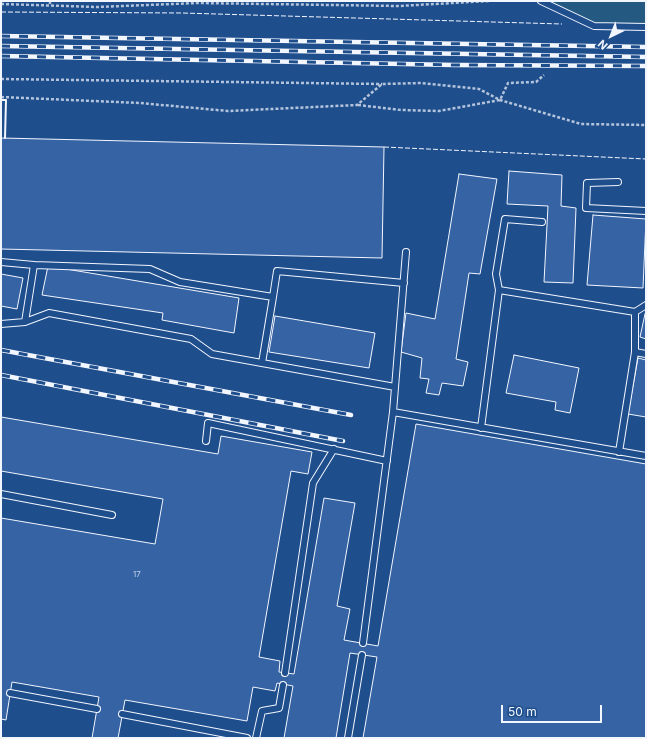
<!DOCTYPE html>
<html>
<head>
<meta charset="utf-8">
<style>
	body { margin:0 }
	#map { position:relative; width:647px; height:739px; overflow:hidden; background:#1f4e8c; font-family:Inter,sans-serif }
	canvas { display:block }
	.frame { position:absolute; inset:0; border:2px solid #f2f6ff; pointer-events:none }
	.north { position:absolute; left:591px; top:16px; width:40px; height:40px; -webkit-text-stroke:3px #1f4e8c; paint-order:stroke; rotate:223deg; font-size:11px; font-weight:700; line-height:16px; text-align:center; color:#f2f6ff }
	.north::after { content:''; display:block; margin:auto; width:14px; height:18px; background:#f2f6ff; clip-path:polygon(50% 0,100% 100%,50% 72%,0 100%) }
	.scale { position:absolute; left:501px; top:705px; width:101px; height:18px; box-sizing:border-box; border:2px solid #f2f6ff; border-top:0; padding-left:5px; font-size:12px; line-height:14px; white-space:nowrap; color:#f2f6ff; -webkit-text-stroke:3px #1f4e8c; paint-order:stroke }
</style>
</head>
<body>
<div id="map">
<canvas width="647" height="739"></canvas>
<div class="frame"></div>
<div class="north">N</div>
<div class="scale">50 m</div>
</div>
<script>
const g = document.querySelector('canvas').getContext('2d');
g.lineJoin = 'round';
function paint(path, color) { g.fillStyle = color; g.fill(path, 'evenodd'); }
const toPath = rows => new Path2D(rows.map(r => 'M' + r).join(''));
function strokePath(path, color, width, dash) { g.strokeStyle = color; g.lineWidth = width; g.lineCap = dash ? 'butt' : 'round'; g.setLineDash(dash || []); g.stroke(path); }
function label(font, color, halo, rows, align = 'center') {
  g.font = font + ' Inter,sans-serif'; g.lineWidth = 3; g.setLineDash([]); g.textBaseline = 'middle'; g.strokeStyle = halo; g.fillStyle = color; for (const [text, x, y, turn = 0] of rows) {
    g.save(); g.translate(x, y); g.rotate((+turn || 0) * Math.PI / 180); g.textAlign = isNaN(turn) ? turn : align; if (halo) g.strokeText(text, 0, 0); g.fillText(text, 0, 0); g.restore();
  }
}
const green = toPath([
	[547,1,646,1,646,27,594,26,547,1]
]);
paint(green, '#245a82');
strokePath(green, '#a8bbd7', 1);
const building = toPath([
	[1,138,384,147,382,258,1,249,1,138],
	[509,171,562,175,561,206,576,208,573,283,544,282,548,206,507,204,509,171],
	[459,174,497,179,480,274,469,273,456,359,468,362,463,386,442,383,439,395,426,393,429,379,420,378,422,358,401,352,406,313,435,319,459,174],
	[593,215,646,219,643,288,587,285,593,215],
	[48,266,239,298,234,333,162,320,163,313,42,295,48,266],
	[1,274,23,278,17,309,1,306,1,274],
	[645,314,646,315,646,339,640,337,645,314],
	[275,316,375,333,369,368,269,352,275,316],
	[514,355,579,368,570,413,555,410,556,402,506,393,514,355],
	[638,358,646,360,646,417,628,414,638,358],
	[1,417,218,454,221,436,312,452,308,474,291,471,259,657,280,661,279,672,294,674,324,498,355,503,337,606,350,609,344,640,378,646,416,424,646,464,646,738,363,738,377,657,350,653,336,738,284,738,293,686,277,683,275,691,253,687,247,721,125,700,118,738,92,738,99,697,12,682,6,720,1,719,1,518,155,544,163,499,1,471,1,417]
]);
paint(building, '#3563a3');
strokePath(building, '#f2f6ff', 1);
const service = toPath([
	[541,1,594,26,646,27],
	[618,182,587,183,586,208,646,211],
	[406,252,393,412,646,456],
	[1,262,34,265,25,322],
	[34,265,150,269,180,282,273,297,262,363],
	[499,290,635,312,635,352],
	[273,297,277,271,404,283],
	[635,312,646,305],
	[1,324,25,322,49,313,191,339,212,354,395,387],
	[481,428,499,290,496,274,505,219,542,222],
	[206,441,208,423,387,461],
	[619,452,635,352,646,354],
	[1,494,112,515],
	[363,643,393,412],
	[285,673,313,483,334,449],
	[10,693,97,709],
	[122,714,247,738],
	[256,738,262,711,279,708,283,685],
	[348,738,362,655]
]);
strokePath(service, '#f2f6ff', 8);
strokePath(toPath([
	[50,1,50,5],
	[1,4,97,7,198,3,399,6,489,1],
	[1,79,382,84],
	[1,97,140,103,228,111,357,105,382,84,421,83,479,89,500,100,581,124,646,125],
	[358,105,401,110,439,111,500,100,508,83,536,82,544,75]
]), '#b3c4dc', 2.5, [3, 2]);
strokePath(service, '#1f4e8c', 6);
const rail = toPath([
	[1,36,646,47],
	[1,46,646,57],
	[1,56,454,65,646,66],
	[1,350,351,415],
	[1,375,343,441]
]);
strokePath(rail, '#f2f6ff', 4.5);
strokePath(rail, '#1f4e8c', 3, [9]);
strokePath(toPath([
	[1,12,182,13,562,24],
	[384,147,646,159]
]), '#f2f6ff', 1, [5, 2]);
strokePath(toPath([
	[1,100,6,100,5,138]
]), '#f2f6ff', 2);
label('8px', '#c3d1e8', null, [
	["17",137,575]
]);
</script>
</body>
</html>
